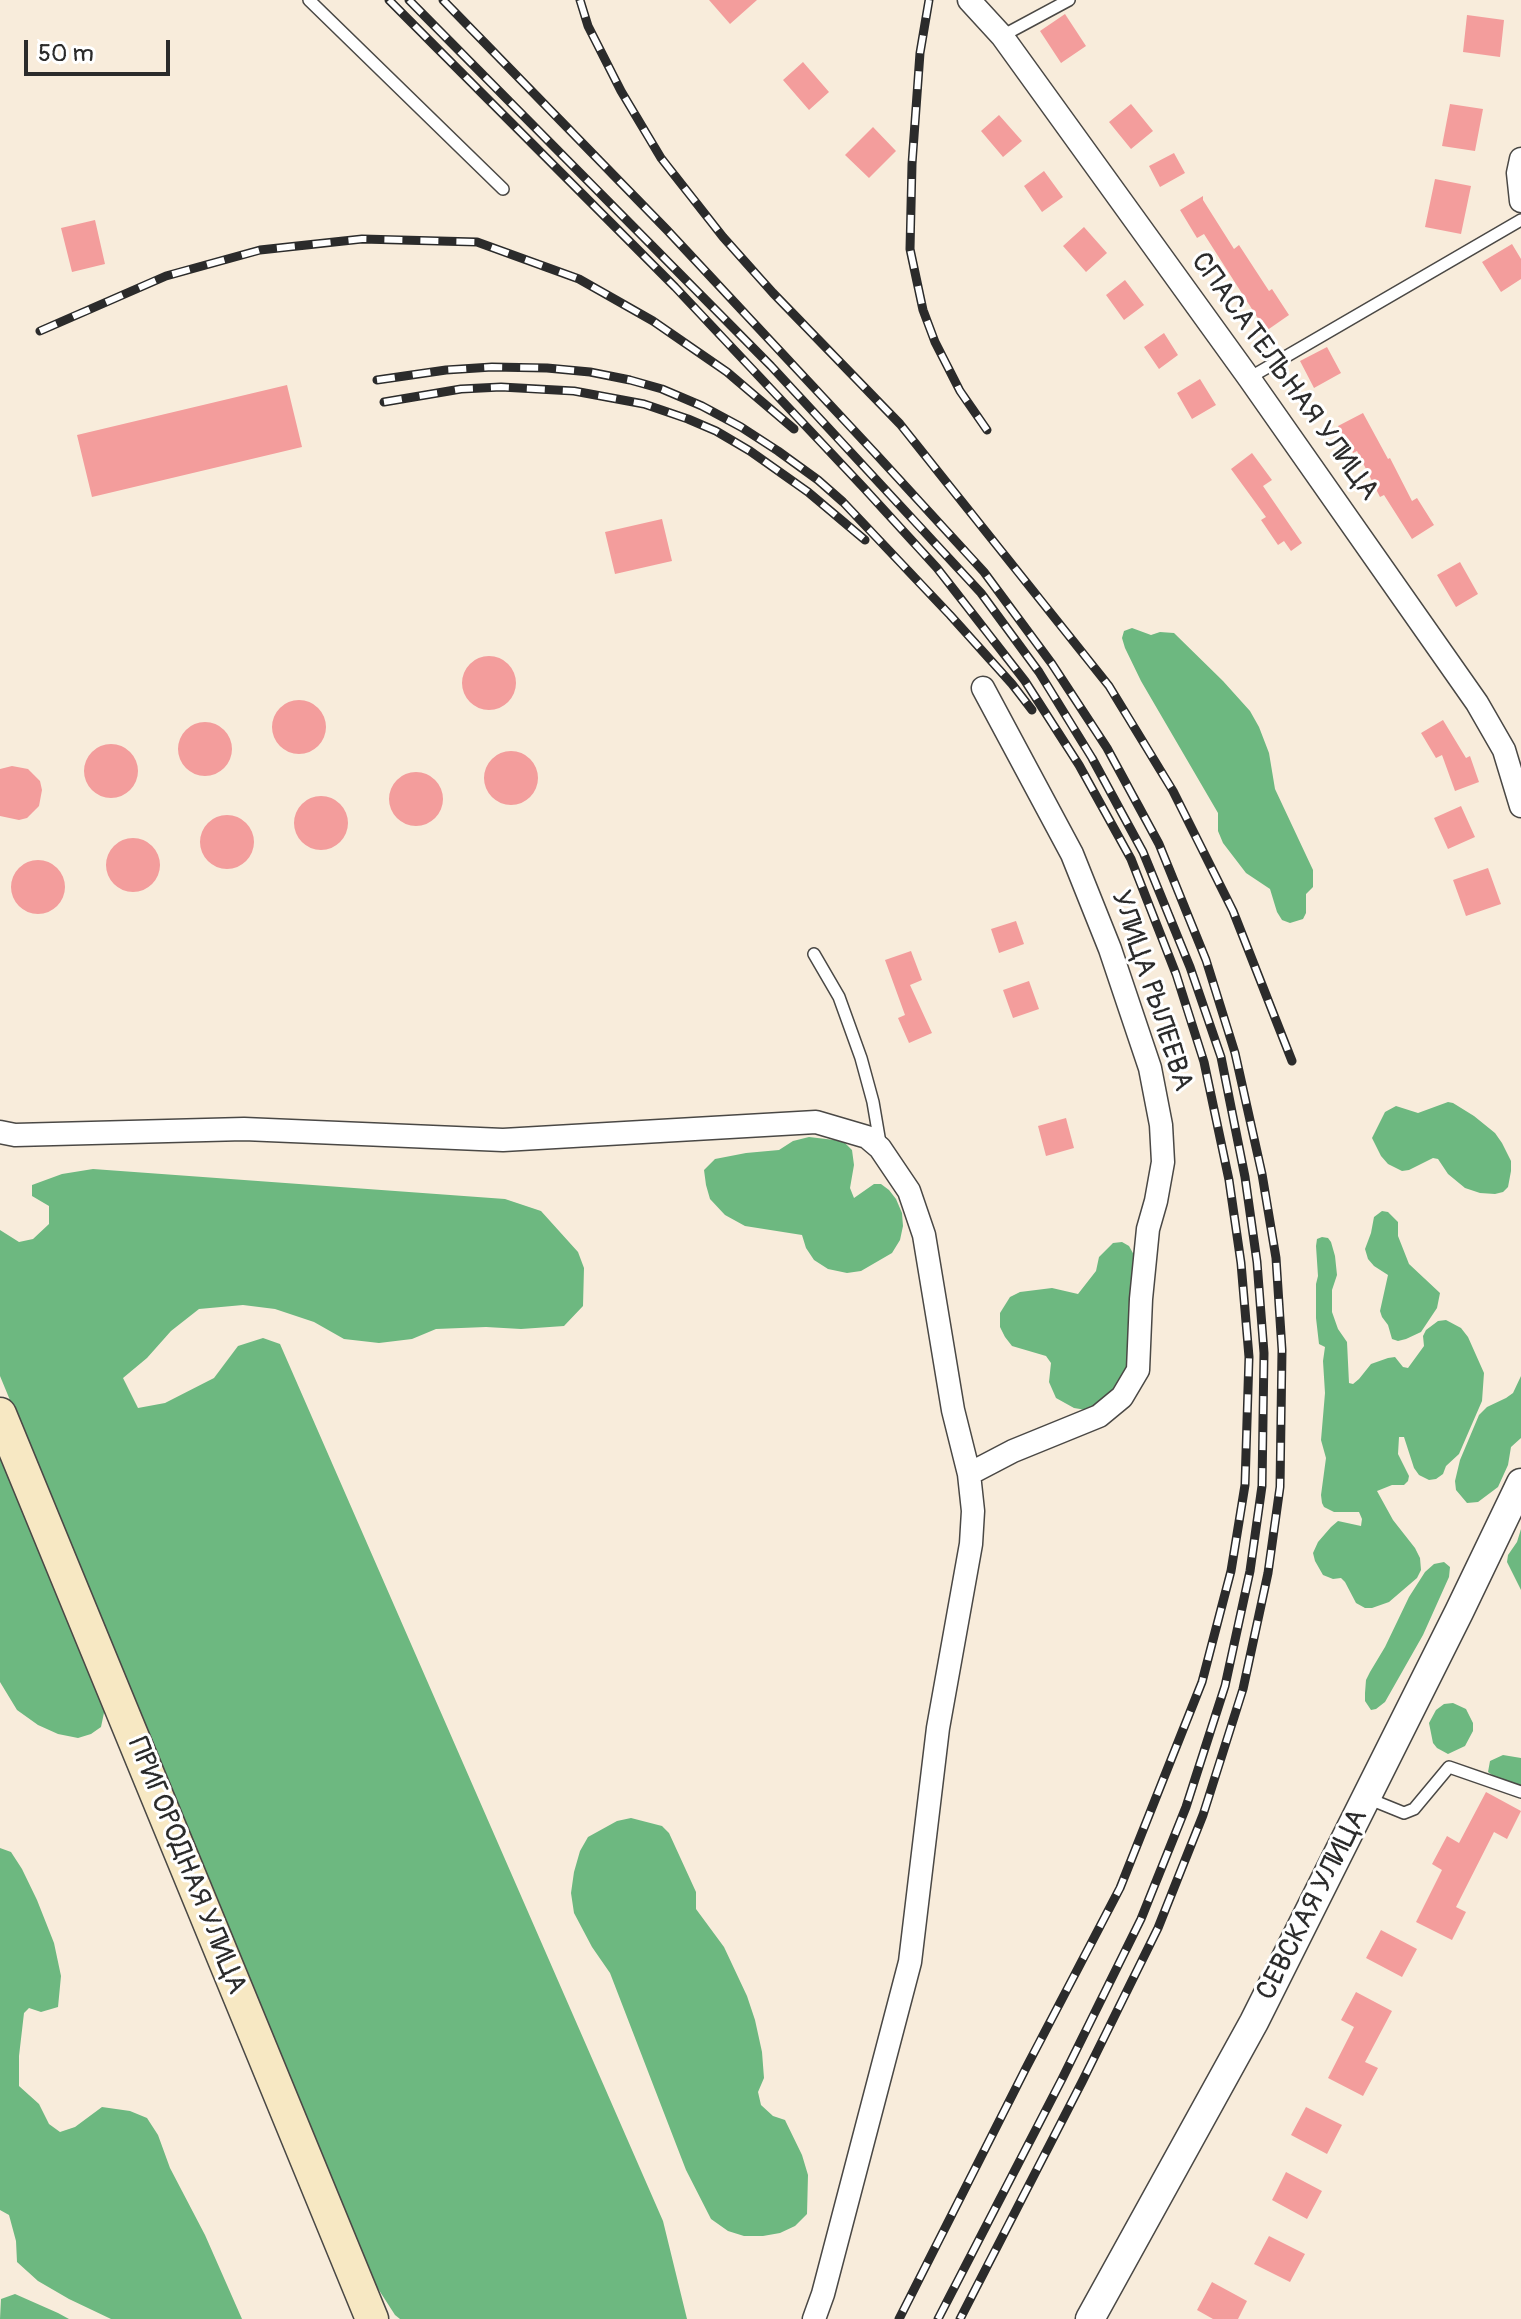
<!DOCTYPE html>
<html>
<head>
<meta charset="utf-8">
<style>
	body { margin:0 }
	#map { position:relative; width:1521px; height:2319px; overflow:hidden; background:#f8ecdb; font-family:Pangolin,sans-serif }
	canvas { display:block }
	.scale { position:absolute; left:24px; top:40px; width:146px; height:36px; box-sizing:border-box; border:4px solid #2b2b2b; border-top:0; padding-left:10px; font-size:24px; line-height:28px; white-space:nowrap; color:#2b2b2b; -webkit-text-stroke:6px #fff; paint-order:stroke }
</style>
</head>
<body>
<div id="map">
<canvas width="1521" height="2319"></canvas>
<div class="scale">50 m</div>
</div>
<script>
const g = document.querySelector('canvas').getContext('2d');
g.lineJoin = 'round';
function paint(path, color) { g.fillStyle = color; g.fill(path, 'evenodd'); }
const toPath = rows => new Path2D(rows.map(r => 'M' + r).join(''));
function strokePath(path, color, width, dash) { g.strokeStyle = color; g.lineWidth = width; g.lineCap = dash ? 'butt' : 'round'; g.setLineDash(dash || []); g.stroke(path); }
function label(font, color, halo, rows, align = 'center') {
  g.font = font + ' Pangolin,sans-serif'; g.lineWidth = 6; g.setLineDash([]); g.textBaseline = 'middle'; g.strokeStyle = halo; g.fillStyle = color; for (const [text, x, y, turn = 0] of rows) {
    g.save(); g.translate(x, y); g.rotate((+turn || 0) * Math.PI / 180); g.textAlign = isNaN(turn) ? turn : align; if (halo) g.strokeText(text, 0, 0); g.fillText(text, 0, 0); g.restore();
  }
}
paint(toPath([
	[1132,628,1151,635,1160,632,1174,633,1223,681,1250,711,1259,727,1269,753,1275,789,1313,870,1313,887,1306,894,1306,913,1303,919,1290,923,1282,920,1277,912,1270,889,1246,873,1223,843,1218,831,1218,813,1141,681,1125,648,1122,638,1124,631],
	[1448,1102,1453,1103,1474,1116,1495,1133,1502,1143,1511,1161,1511,1171,1508,1187,1503,1192,1495,1194,1480,1193,1465,1188,1448,1174,1438,1159,1433,1158,1409,1170,1402,1171,1388,1164,1381,1156,1372,1138,1385,1112,1396,1106,1418,1113],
	[809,1137,843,1141,852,1150,854,1165,850,1188,854,1198,874,1184,881,1184,889,1190,896,1199,902,1213,903,1226,900,1240,892,1253,861,1271,847,1273,828,1269,814,1260,806,1248,802,1235,745,1226,725,1215,710,1199,706,1185,704,1170,715,1159,746,1153,779,1150,793,1141],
	[93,1169,505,1199,541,1211,578,1252,584,1268,583,1306,564,1326,521,1329,486,1327,436,1329,412,1339,379,1343,344,1339,314,1322,275,1309,243,1305,199,1309,171,1331,147,1358,123,1378,138,1408,165,1403,214,1378,238,1346,263,1338,280,1344,663,2221,687,2319,400,2319,395,2315,377,2287,0,1376,0,1230,19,1242,33,1239,49,1224,49,1206,32,1196,32,1185,62,1174],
	[1382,1211,1388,1212,1398,1222,1398,1236,1409,1264,1440,1293,1437,1308,1421,1332,1406,1339,1398,1341,1392,1339,1388,1325,1382,1317,1380,1311,1388,1275,1374,1266,1368,1259,1365,1249,1371,1233,1374,1217],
	[1322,1237,1328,1238,1331,1242,1335,1256,1337,1275,1332,1290,1332,1312,1338,1329,1347,1342,1349,1383,1353,1384,1359,1379,1371,1364,1388,1358,1395,1357,1403,1367,1408,1368,1424,1346,1423,1336,1426,1330,1438,1321,1446,1320,1461,1328,1468,1337,1484,1373,1482,1401,1459,1454,1446,1466,1443,1474,1436,1479,1429,1480,1419,1475,1414,1468,1404,1437,1399,1437,1398,1454,1409,1476,1408,1481,1404,1485,1392,1485,1377,1491,1393,1520,1415,1548,1420,1558,1421,1570,1417,1578,1389,1602,1372,1608,1365,1608,1356,1603,1345,1582,1341,1578,1333,1579,1323,1575,1315,1561,1313,1553,1318,1542,1331,1527,1338,1521,1361,1526,1362,1519,1359,1512,1334,1512,1324,1507,1322,1503,1321,1495,1326,1458,1321,1440,1325,1393,1323,1361,1325,1347,1319,1344,1316,1318,1316,1284,1318,1276,1316,1246,1317,1239],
	[1122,1242,1129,1246,1134,1255,1136,1271,1129,1365,1122,1385,1092,1411,1074,1408,1056,1398,1049,1382,1051,1363,1046,1356,1012,1346,1005,1337,1000,1327,1000,1313,1010,1297,1020,1292,1052,1288,1078,1294,1096,1271,1099,1257,1113,1243],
	[1521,1376,1521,1438,1511,1447,1508,1465,1498,1487,1478,1502,1467,1503,1456,1490,1455,1481,1460,1460,1479,1415,1487,1407,1506,1398,1513,1393],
	[0,1458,105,1708,101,1727,91,1734,78,1738,58,1734,38,1725,17,1710,0,1682],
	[1521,1529,1521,1590,1507,1562,1508,1555,1517,1542],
	[1444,1562,1450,1567,1449,1577,1423,1635,1385,1702,1376,1709,1371,1710,1365,1701,1365,1693,1366,1680,1370,1672,1385,1647,1409,1597,1425,1572,1434,1564],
	[1453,1703,1466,1709,1473,1723,1473,1731,1465,1746,1448,1754,1437,1748,1433,1743,1429,1723,1436,1710,1444,1704],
	[1503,1755,1521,1758,1521,1786,1499,1780,1488,1772,1490,1761],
	[631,1818,662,1826,669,1833,696,1892,696,1909,724,1947,747,1996,755,2020,762,2052,764,2078,758,2092,761,2105,773,2116,785,2120,802,2155,808,2175,807,2214,795,2226,780,2233,763,2236,744,2236,728,2231,711,2219,686,2170,610,1973,592,1947,574,1913,571,1893,574,1872,580,1851,588,1837,617,1821],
	[0,1848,11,1852,22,1869,37,1900,54,1943,61,1976,58,2007,41,2012,29,2008,24,2013,19,2056,19,2086,39,2104,49,2124,60,2132,75,2127,102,2107,130,2111,147,2118,158,2135,170,2168,205,2235,242,2319,111,2319,69,2299,38,2281,17,2262,16,2241,9,2215,0,2210],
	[15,2294,58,2313,69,2319,0,2319,1,2299]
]), '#6db880');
paint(toPath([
	[709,0,757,0,730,24],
	[1065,14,1086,46,1061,63,1040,31],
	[1467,15,1504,20,1500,57,1463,52],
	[803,62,829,92,809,110,783,80],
	[1131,104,1153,131,1131,149,1109,122],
	[1450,104,1483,109,1475,151,1442,146],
	[999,115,1022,141,1003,157,981,131],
	[873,127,896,151,869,178,845,155],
	[1174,153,1185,173,1160,187,1149,166],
	[1044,171,1063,197,1042,212,1024,186],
	[1435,179,1471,186,1461,234,1425,227],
	[1203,196,1203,200,1234,249,1239,245,1269,291,1272,289,1289,315,1266,331,1204,234,1197,238,1180,210],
	[95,220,105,264,72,272,61,228],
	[1084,227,1107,253,1086,272,1063,246],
	[1512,244,1521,259,1521,279,1501,292,1482,262],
	[1125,280,1144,305,1124,320,1106,295],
	[1164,333,1178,355,1159,369,1144,347],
	[1327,347,1341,373,1314,388,1300,361],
	[1200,379,1216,405,1192,419,1177,393],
	[287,385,302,447,92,497,77,435],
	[1363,413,1388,459,1390,458,1412,501,1417,498,1434,525,1412,539,1384,495,1380,497,1357,451,1353,453,1338,426],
	[1252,453,1272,480,1263,486,1302,543,1291,551,1284,541,1278,545,1261,520,1266,517,1231,469],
	[662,519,672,561,615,574,605,532],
	[1460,562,1478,594,1456,607,1437,575],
	'462 683a27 27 0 1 1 54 0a27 27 0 1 1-54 0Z',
	'272 727a27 27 0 1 1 54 0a27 27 0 1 1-54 0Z',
	[1443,720,1466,758,1470,756,1479,782,1455,791,1442,755,1436,758,1421,733],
	'178 749a27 27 0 1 1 54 0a27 27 0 1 1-54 0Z',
	'84 771a27 27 0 1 1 54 0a27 27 0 1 1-54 0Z',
	'484 778a27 27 0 1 1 54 0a27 27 0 1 1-54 0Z',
	[12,766,28,769,40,781,42,790,39,806,27,818,19,820,0,816,0,769],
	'389 799a27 27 0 1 1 54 0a27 27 0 1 1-54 0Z',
	'294 823a27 27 0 1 1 54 0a27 27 0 1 1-54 0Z',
	[1461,806,1475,837,1448,849,1434,818],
	'200 842a27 27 0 1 1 54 0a27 27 0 1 1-54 0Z',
	'106 865a27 27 0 1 1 54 0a27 27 0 1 1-54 0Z',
	'11 887a27 27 0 1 1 54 0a27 27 0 1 1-54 0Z',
	[1488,868,1501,904,1466,916,1453,880],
	[1016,921,1024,944,999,953,991,929],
	[911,951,922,980,910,985,932,1033,909,1043,898,1018,905,1015,885,960],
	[1029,981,1039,1009,1013,1018,1003,990],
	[1066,1118,1074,1148,1046,1156,1038,1126],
	[1486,1792,1521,1811,1507,1839,1494,1832,1456,1907,1466,1912,1452,1940,1416,1922,1442,1870,1432,1864,1447,1836,1459,1843],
	[1381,1930,1417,1949,1402,1977,1366,1958],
	[1356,1992,1392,2011,1365,2062,1378,2068,1363,2096,1328,2078,1354,2027,1341,2020],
	[1306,2107,1342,2125,1327,2154,1291,2135],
	[1286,2172,1322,2191,1307,2219,1272,2200],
	[1269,2236,1305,2254,1290,2282,1254,2264],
	[1212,2282,1247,2301,1238,2319,1213,2319,1197,2310]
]), '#f39d9c');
const service = toPath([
	[309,0,503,189],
	[1002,36,1069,0],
	[1249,378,1521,220],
	[814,954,839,997,861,1058,873,1102,880,1143],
	[1367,1798,1404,1813,1414,1809,1449,1767,1521,1792]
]);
const minor = toPath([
	[969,0,1002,36,1249,378,1477,703,1504,750,1521,806],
	[1521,159,1518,173,1521,201],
	[0,1132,15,1135,244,1129,503,1140,816,1122,867,1137,880,1148,909,1191,924,1235,953,1410,969,1474,973,1511,971,1544,938,1728,910,1962,823,2294,814,2319],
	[969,1474,1013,1451,1099,1416,1122,1397,1138,1370,1141,1299,1148,1229,1156,1201,1163,1162,1161,1125,1150,1068,1110,949,1072,854,983,688]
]);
const tertiary = toPath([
	[1090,2319,1254,2022,1459,1612,1521,1483]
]);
const secondary = toPath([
	[0,1414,372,2319]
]);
strokePath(service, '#4a4845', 14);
strokePath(minor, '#4a4845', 25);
strokePath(tertiary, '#4a4845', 31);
strokePath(secondary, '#4a4845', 35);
strokePath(service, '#fff', 11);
strokePath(minor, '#fff', 22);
strokePath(tertiary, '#fff', 28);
strokePath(secondary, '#f7e8c3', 32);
const rail = toPath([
	[389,0,675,287,863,487,937,568,1025,681,1079,765,1131,859,1176,974,1204,1062,1229,1180,1241,1263,1249,1357,1245,1485,1231,1571,1202,1682,1120,1888,1027,2066,899,2319],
	[409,0,771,366,981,593,1039,672,1092,758,1143,852,1190,967,1221,1057,1245,1177,1257,1262,1264,1353,1262,1486,1250,1571,1225,1686,1186,1807,1141,1919,1062,2079,938,2319],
	[443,0,667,230,875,453,984,572,1052,664,1107,748,1159,844,1206,960,1235,1053,1262,1174,1276,1258,1282,1350,1280,1487,1268,1573,1243,1689,1203,1815,1158,1928,1082,2082,960,2319],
	[580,0,588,26,621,91,661,158,723,237,773,293,900,424,1109,686,1173,791,1233,911,1292,1061],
	[929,0,920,53,912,164,910,249,923,310,935,342,960,391,987,430],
	[40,331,166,276,260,250,362,239,477,242,579,279,653,321,727,372,794,429],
	[377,380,446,370,492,367,547,368,590,372,630,380,662,389,702,406,741,427,778,451,818,480,843,502,950,615,1012,684,1032,710],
	[384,402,461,389,501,387,574,391,644,404,688,419,716,431,750,451,808,492,865,540]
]);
strokePath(rail, '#2b2b2b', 9);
strokePath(rail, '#fff', 6, [18]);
label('28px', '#2b2b2b', '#fff', [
	["СПАСАТЕЛЬНАЯ УЛИЦА",1284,377,54],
	["УЛИЦА РЫЛЕЕВА",1151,991,72],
	["ПРИГОРОДНАЯ УЛИЦА",186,1866,68],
	["СЕВСКАЯ УЛИЦА",1313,1905,-63]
]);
</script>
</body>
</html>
